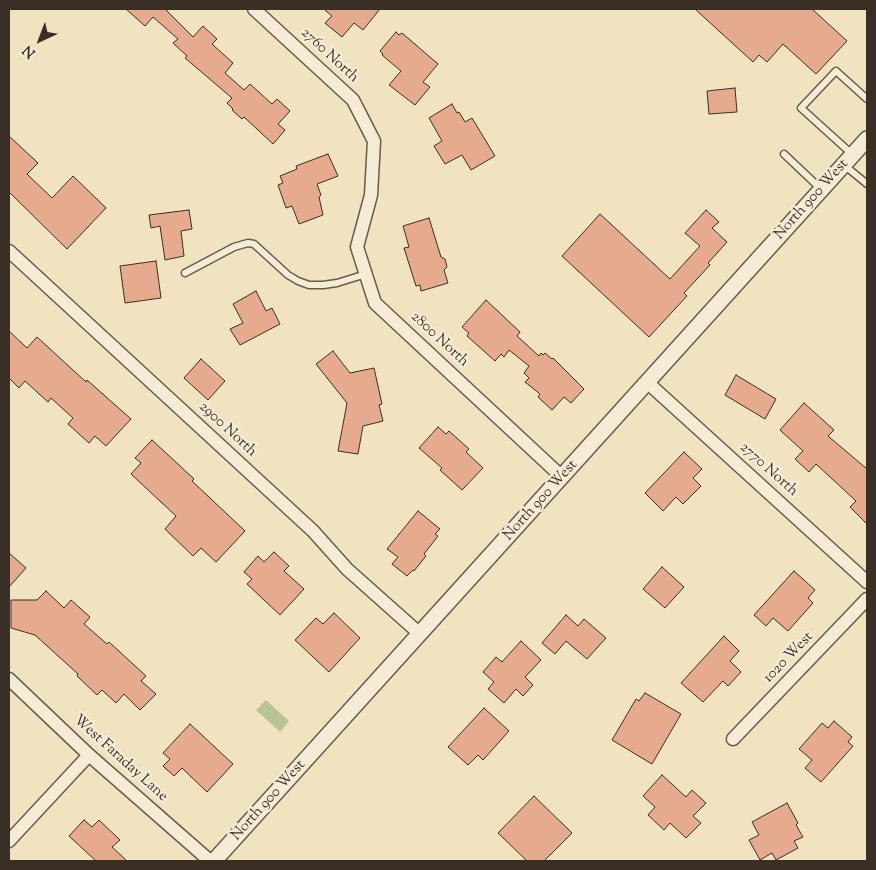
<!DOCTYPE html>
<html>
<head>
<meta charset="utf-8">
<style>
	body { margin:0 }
	#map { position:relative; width:876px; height:870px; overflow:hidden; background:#f1e2c0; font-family:"Sorts Mill Goudy",serif }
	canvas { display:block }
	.frame { position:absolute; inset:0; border:10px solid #392f25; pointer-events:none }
	.north { position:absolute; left:15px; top:15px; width:50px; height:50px; -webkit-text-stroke:4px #f6ecd6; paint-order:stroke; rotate:223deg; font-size:14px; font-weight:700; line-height:20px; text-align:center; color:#392f25 }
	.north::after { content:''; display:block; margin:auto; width:18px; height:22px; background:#392f25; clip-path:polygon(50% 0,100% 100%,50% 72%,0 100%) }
</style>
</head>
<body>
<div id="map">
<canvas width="876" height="870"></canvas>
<div class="frame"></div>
<div class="north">N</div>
</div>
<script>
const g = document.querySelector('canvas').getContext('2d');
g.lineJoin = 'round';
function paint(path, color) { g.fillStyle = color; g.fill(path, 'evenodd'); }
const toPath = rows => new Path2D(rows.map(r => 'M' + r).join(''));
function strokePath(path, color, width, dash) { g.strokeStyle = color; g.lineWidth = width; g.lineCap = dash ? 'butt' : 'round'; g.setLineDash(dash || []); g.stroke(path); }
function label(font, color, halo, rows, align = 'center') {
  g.font = font + ' "Sorts Mill Goudy",serif'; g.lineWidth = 4.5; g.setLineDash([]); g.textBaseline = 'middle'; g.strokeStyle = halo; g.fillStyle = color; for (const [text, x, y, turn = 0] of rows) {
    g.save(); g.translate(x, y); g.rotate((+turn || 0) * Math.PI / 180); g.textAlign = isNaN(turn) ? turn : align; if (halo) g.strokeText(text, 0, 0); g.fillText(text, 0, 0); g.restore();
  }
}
paint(toPath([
	[266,700,289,721,280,732,256,710]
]), '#b8c494');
const building = toPath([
	[126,9,165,9,193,37,203,26,217,39,212,44,233,63,225,73,244,90,250,84,272,104,277,99,290,111,278,124,285,130,273,144,244,117,242,119,232,110,233,109,227,103,232,98,185,58,187,56,173,43,178,39,153,17,145,26,126,9],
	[324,9,380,9,363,30,354,23,342,37,325,23,332,16,324,9],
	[695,9,812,9,847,41,816,74,783,44,767,62,759,55,753,62,695,9],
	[396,32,399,35,402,33,438,64,423,82,430,87,415,105,389,85,401,71,382,55,383,54,380,51,396,32],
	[735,88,737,112,709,114,707,91,735,88],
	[452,104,457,113,459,112,465,122,472,118,495,156,471,170,462,155,445,164,434,146,442,141,429,118,452,104],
	[9,136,38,163,27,174,52,198,73,176,106,208,67,249,9,192,9,136],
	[328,154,338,176,317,184,321,195,319,197,323,215,299,224,292,206,286,208,278,185,283,183,280,176,297,169,296,166,328,154],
	[189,210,192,229,181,231,184,256,165,260,160,226,151,228,149,215,189,210],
	[706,210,719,222,712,228,727,242,708,263,710,265,684,293,687,296,649,337,562,256,600,214,670,279,700,246,685,233,706,210],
	[429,218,441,257,445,259,447,267,444,270,448,283,421,291,420,285,416,286,404,248,409,247,403,226,429,218],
	[156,261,161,298,125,303,120,266,156,261],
	[256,291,266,311,272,308,280,324,240,345,230,329,243,323,233,304,256,291],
	[486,300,520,332,517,336,539,356,541,353,543,355,545,353,552,359,553,358,584,389,571,403,564,397,552,410,538,397,540,394,525,382,529,378,524,373,529,366,509,350,504,357,501,354,495,361,467,336,469,333,462,327,486,300],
	[9,331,27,348,37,337,86,382,87,380,131,419,106,446,95,436,89,443,68,424,73,418,51,398,48,402,25,381,19,388,9,378,9,331],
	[333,351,350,373,374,368,382,404,379,405,383,421,363,426,358,454,338,451,347,403,316,364,333,351],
	[201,359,225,381,208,400,184,378,201,359],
	[736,375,776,399,765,419,725,395,736,375],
	[804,403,834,430,828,436,867,469,867,524,850,507,856,501,816,464,809,472,795,459,803,451,780,430,804,403],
	[438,427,446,434,449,431,469,449,466,452,483,468,462,490,440,470,442,468,419,448,438,427],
	[152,440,194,479,192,481,245,531,216,562,201,548,193,556,165,529,176,516,131,474,141,463,135,458,152,440],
	[684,452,702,469,693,478,701,486,683,504,676,497,663,511,645,493,684,452],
	[418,511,440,529,435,534,438,536,424,554,426,556,414,571,413,570,407,576,392,564,398,557,387,549,418,511],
	[274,552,289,566,284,571,304,589,280,615,247,584,252,579,244,572,258,556,264,562,274,552],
	[9,553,26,568,9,587,9,553],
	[662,567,684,587,665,608,643,589,662,567],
	[794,571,815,590,808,598,813,603,788,631,773,618,766,626,754,615,794,571],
	[46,591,64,608,71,600,90,617,84,624,107,644,109,642,146,676,141,681,156,694,140,710,124,694,116,703,102,690,97,695,77,676,78,674,35,635,11,628,11,600,37,600,46,591],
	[334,613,360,638,329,672,295,640,316,618,323,624,334,613],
	[566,615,578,626,584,619,606,638,587,659,566,641,555,654,542,643,566,615],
	[724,636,739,651,730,661,741,672,728,686,723,681,703,702,681,683,724,636],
	[521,641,541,660,525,677,533,685,523,696,516,689,504,703,488,689,494,682,483,672,496,657,502,662,521,641],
	[645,693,681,714,652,764,612,740,636,699,639,701,645,693],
	[484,708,509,731,483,760,478,755,468,765,448,747,484,708],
	[834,721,852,737,848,742,853,746,821,782,805,768,812,760,799,749,822,723,828,728,834,721],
	[190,724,233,764,207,792,182,768,174,776,163,766,170,759,163,753,190,724],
	[662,775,686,797,692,790,706,803,693,816,701,823,686,838,670,823,664,830,648,815,655,807,643,796,662,775],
	[534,796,572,833,544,861,527,861,498,833,534,796],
	[787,803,798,823,796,825,803,837,794,841,798,848,776,860,772,853,760,860,749,840,759,835,752,822,787,803],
	[84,820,92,827,99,820,120,840,112,847,127,861,96,861,69,836,84,820]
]);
paint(building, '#e6ab8e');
strokePath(building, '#392f25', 1);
const service = toPath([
	[784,154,821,189],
	[853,155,801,108,836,71,867,99],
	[844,165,867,184],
	[185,273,234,247,248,243,254,244,288,275,298,281,309,285,323,285,337,283,366,274]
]);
const minor = toPath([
	[254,9,353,100,374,141,371,195,357,247,375,303,562,477],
	[9,251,313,531,347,569,420,634],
	[648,383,867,582],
	[9,679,89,755,210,861],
	[733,739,867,599],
	[9,841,89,755]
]);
const tertiary = toPath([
	[214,861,867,139]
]);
strokePath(service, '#675c4c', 9);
strokePath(minor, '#675c4c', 15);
strokePath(tertiary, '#675c4c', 18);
strokePath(service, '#f6ecd6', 6);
strokePath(minor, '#f6ecd6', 12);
strokePath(tertiary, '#f6ecd6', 15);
label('15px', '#392f25', '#f6ecd6', [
	["2760 North",329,56,43],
	["North 900 West",812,200,-48],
	["2800 North",439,340,43],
	["2900 North",227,430,43],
	["2770 North",768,470,42],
	["North 900 West",541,501,-48],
	["1020 West",789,658,-46],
	["West Faraday Lane",120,759,42],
	["North 900 West",269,801,-48]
]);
</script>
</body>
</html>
